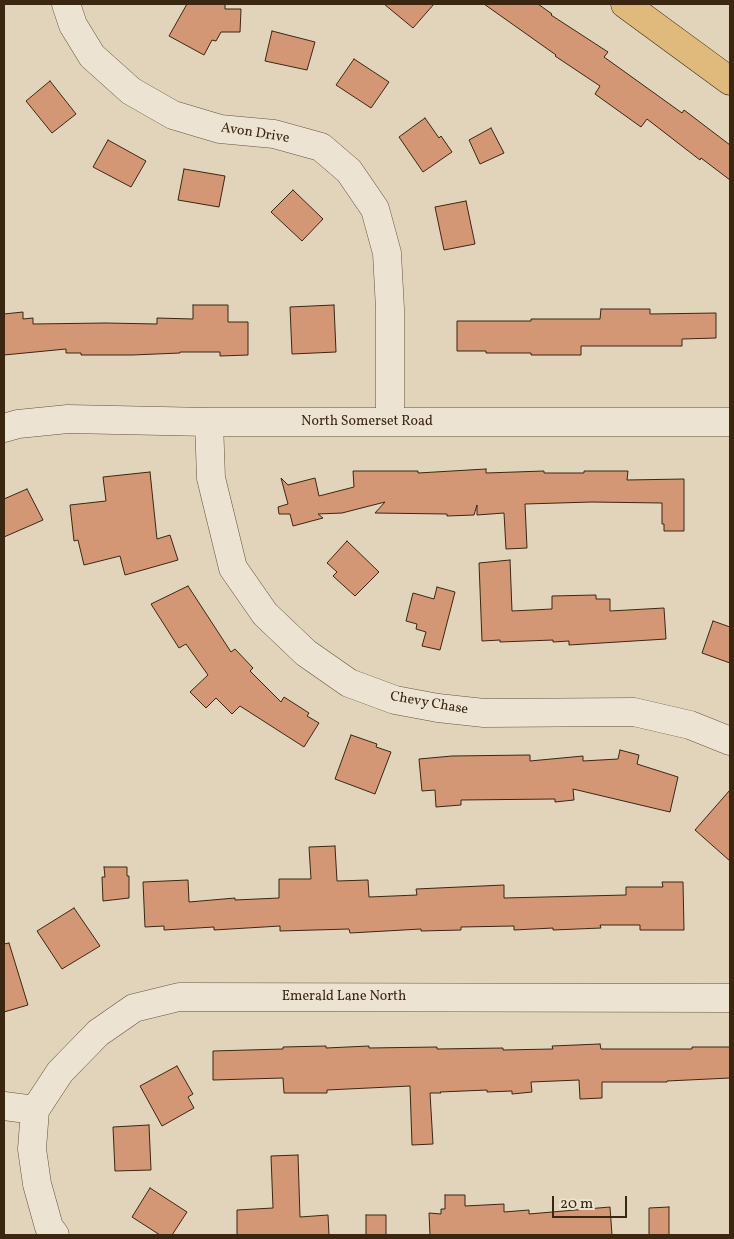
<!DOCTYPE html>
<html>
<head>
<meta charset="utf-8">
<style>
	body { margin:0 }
	#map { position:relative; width:734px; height:1239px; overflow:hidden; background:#e1d4ba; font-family:Vollkorn,serif }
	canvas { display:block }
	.frame { position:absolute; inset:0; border:5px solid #3b2612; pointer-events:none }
	.scale { position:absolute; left:552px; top:1196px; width:75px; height:22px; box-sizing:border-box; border:2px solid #3b2612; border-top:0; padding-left:6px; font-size:15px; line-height:18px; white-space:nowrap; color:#3b2612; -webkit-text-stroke:4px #ece3d2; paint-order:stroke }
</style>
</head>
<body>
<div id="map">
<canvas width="734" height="1239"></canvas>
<div class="frame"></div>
<div class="scale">20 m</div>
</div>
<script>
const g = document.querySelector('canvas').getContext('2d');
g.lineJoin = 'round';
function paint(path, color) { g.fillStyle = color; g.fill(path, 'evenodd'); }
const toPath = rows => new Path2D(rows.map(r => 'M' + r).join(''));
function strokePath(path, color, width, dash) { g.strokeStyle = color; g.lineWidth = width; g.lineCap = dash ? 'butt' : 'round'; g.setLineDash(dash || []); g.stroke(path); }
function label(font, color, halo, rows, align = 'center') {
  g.font = font + ' Vollkorn,serif'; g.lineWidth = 5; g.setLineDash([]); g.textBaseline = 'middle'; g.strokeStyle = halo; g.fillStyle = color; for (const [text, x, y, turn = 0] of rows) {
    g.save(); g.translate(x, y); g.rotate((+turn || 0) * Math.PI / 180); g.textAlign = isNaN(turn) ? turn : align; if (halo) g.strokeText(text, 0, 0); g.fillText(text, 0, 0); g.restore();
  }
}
const building = toPath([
	[187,4,225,4,225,9,241,9,240,32,221,32,216,41,212,40,204,55,169,36,187,4],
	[384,4,434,4,413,28,384,4],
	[484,4,538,4,552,14,551,15,608,52,604,57,682,113,684,110,730,145,730,180,701,158,700,160,647,119,641,127,595,94,600,86,555,56,556,55,484,4],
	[272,31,315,42,307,70,265,61,272,31],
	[354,59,389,82,371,108,336,85,354,59],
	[50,81,76,114,52,133,26,101,50,81],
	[425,118,439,138,441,136,452,152,423,172,399,137,425,118],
	[491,128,504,153,480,164,469,140,491,128],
	[108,140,146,161,131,187,93,167,108,140],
	[184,169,225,176,219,207,178,200,184,169],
	[293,190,323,219,302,241,271,212,293,190],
	[466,201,475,244,444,250,435,207,466,201],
	[193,305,228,305,228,322,248,322,248,355,220,356,220,352,180,352,180,353,132,355,81,355,81,353,66,353,66,349,4,355,4,314,23,312,23,319,33,318,33,324,106,323,157,324,157,318,193,319,193,305],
	[334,305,336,352,292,354,290,307,334,305],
	[601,309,650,309,650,314,716,313,716,338,682,339,682,346,581,346,581,355,531,355,531,353,486,353,486,351,457,351,457,321,531,321,531,319,600,319,601,309],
	[486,469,486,473,544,471,544,473,584,473,584,471,628,471,627,480,684,479,684,531,664,531,664,524,662,524,662,503,592,502,525,504,527,548,506,549,504,513,477,515,477,505,474,515,447,516,447,514,375,513,385,502,342,513,318,514,323,518,293,526,290,514,279,514,278,507,288,504,281,478,288,485,315,478,319,496,354,487,353,471,418,471,418,473,486,469],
	[150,472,157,539,170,535,178,560,125,575,120,556,84,565,78,540,74,541,70,505,106,501,103,477,150,472],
	[27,489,43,520,4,537,4,499,27,489],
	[347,541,379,572,355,596,333,576,337,572,327,563,347,541],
	[510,560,512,611,552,609,552,596,596,595,596,599,610,599,610,611,664,608,666,639,569,645,569,641,553,642,553,640,500,642,500,640,482,641,479,563,510,560],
	[188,586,231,652,235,649,253,668,250,671,281,702,284,697,309,713,307,716,319,723,304,747,240,706,232,714,216,698,206,708,190,692,208,675,186,644,179,648,151,604,188,586],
	[437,587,455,592,440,650,422,646,426,632,416,629,417,624,406,621,413,593,434,599,437,587],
	[713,621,730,627,730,663,702,653,713,621],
	[351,735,377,744,376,747,391,752,375,794,335,779,351,735],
	[620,750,639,755,637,764,678,777,670,812,573,789,574,800,555,802,555,799,461,800,461,805,436,807,435,790,422,791,419,759,452,756,530,755,530,761,583,756,583,761,618,759,620,750],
	[730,790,730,861,695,830,730,790],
	[335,846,337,881,368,880,369,897,417,895,416,889,504,885,504,898,626,895,626,887,663,887,662,882,683,882,684,930,640,930,640,925,600,925,601,928,553,930,553,928,514,930,514,926,461,927,461,930,421,931,421,929,350,933,349,929,280,931,280,926,214,930,214,927,164,930,164,926,145,927,143,882,188,880,189,902,235,898,235,900,279,898,279,879,311,879,309,847,335,846],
	[104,867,127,867,127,876,129,876,129,898,103,901,102,877,105,877,104,867],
	[74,908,100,946,62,969,37,931,74,908],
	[9,943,28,1005,4,1012,4,944,9,943],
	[600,1044,601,1049,692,1049,692,1047,730,1047,730,1078,667,1081,667,1082,602,1082,602,1098,580,1099,579,1080,531,1082,532,1092,512,1094,512,1091,487,1092,487,1090,440,1092,441,1093,430,1093,433,1144,412,1145,410,1086,327,1090,327,1093,284,1093,283,1078,213,1080,213,1051,283,1049,283,1047,326,1046,326,1048,369,1046,369,1048,437,1047,437,1049,503,1048,503,1050,553,1049,552,1046,600,1044],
	[177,1066,193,1094,188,1097,194,1108,162,1126,140,1086,177,1066],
	[149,1125,151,1170,115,1171,113,1127,149,1125],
	[298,1155,300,1217,328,1215,329,1235,237,1235,237,1210,273,1208,271,1156,298,1155],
	[150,1188,187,1212,172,1235,160,1235,132,1217,150,1188],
	[445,1195,465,1195,465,1206,504,1204,504,1212,529,1210,529,1214,610,1207,612,1235,430,1235,429,1213,441,1214,441,1209,445,1209,445,1195],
	[669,1207,669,1235,649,1235,649,1208,669,1207],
	[366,1215,386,1215,386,1235,366,1235,366,1215]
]);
paint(building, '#d49775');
strokePath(building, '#3b2612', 1);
const minor = toPath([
	[66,4,73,25,92,56,131,91,173,115,220,129,274,134,321,147,349,171,375,209,387,253,390,309,390,422],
	[209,422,211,478,233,568,265,614,306,653,349,683,395,700,438,708,484,713,634,712,690,725,730,741],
	[4,428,18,424,68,419,209,422,730,422],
	[4,1106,35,1110,60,1072,98,1033,134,1008,179,997,730,998],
	[35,1110,32,1149,37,1184,49,1227,55,1235]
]);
const major = toPath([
	[625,4,730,81]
]);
strokePath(minor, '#64523c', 29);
strokePath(major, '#3b2612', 29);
strokePath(minor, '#ece3d2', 28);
strokePath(major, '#e0ba7d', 28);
label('14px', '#3b2612', '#ece3d2', [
	["Avon Drive",255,134,9],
	["North Somerset Road",367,422],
	["Chevy Chase",429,704,10],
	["Emerald Lane North",344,997]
]);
</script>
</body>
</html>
